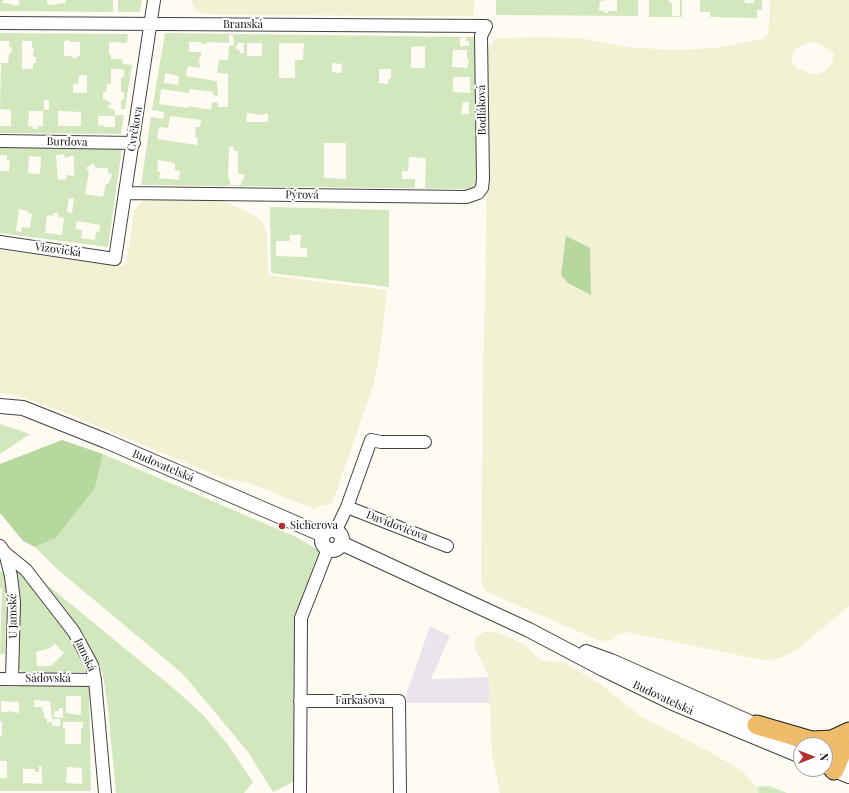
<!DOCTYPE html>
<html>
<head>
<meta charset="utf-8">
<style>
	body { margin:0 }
	#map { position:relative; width:849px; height:793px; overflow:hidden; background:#fefcf2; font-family:"Playfair Display",serif }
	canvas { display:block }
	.north { position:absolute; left:793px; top:737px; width:40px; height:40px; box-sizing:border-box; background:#fff; border:1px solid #9f9f9f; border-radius:50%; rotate:90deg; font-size:11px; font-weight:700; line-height:16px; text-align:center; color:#0f0f0f }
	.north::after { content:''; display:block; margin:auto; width:14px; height:18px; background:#b72f32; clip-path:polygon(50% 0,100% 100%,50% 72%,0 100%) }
</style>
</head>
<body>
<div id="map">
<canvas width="849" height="793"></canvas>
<div class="north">N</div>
</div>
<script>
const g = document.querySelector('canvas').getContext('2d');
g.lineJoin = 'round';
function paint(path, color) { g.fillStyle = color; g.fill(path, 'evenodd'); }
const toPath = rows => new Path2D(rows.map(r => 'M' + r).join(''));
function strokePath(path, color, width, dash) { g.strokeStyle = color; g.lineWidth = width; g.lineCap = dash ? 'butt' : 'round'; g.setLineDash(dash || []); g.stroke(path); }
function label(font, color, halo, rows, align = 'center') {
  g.font = font + ' "Playfair Display",serif'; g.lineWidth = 4; g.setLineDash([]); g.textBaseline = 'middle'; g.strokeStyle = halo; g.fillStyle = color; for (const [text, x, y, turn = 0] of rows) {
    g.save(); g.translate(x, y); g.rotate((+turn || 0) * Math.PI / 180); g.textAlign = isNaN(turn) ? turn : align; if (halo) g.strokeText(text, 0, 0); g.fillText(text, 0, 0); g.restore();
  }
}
paint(toPath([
	[430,626,450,636,431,679,489,677,490,703,406,703,406,695]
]), '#ece4ed');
paint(toPath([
	[191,0,475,0,475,3,473,16,216,15,200,13,195,9],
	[770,0,849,0,849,606,799,648,785,656,770,660,757,659,626,632,615,637,611,640,606,641,598,640,485,591,482,583,481,572,483,382,487,190,487,54,489,47,495,39,499,38,540,37,581,38,627,47,673,50,714,48,763,39,768,33,770,12],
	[812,42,819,44,829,49,834,54,832,62,828,69,819,74,809,73,796,68,791,62,794,51,798,47],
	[152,199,217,199,240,208,261,220,267,234,268,275,387,290,380,352,374,383,332,504,323,505,314,509,259,487,245,482,225,479,61,411,15,395,0,393,0,250,122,266,125,264,129,249,134,211,138,205,143,201],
	[485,632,497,632,525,645,540,660,565,663,599,683,643,718,708,751,742,771,757,787,759,793,500,793,492,755,489,677,475,648,476,637]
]), '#f3f1d3');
paint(toPath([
	[0,0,3,0,3,3,12,4,15,6,19,4,19,0,47,0,47,4,51,5,65,3,66,0,113,0,113,12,0,11],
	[118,0,142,0,140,12,118,12],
	[496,0,607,0,600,1,599,10,604,11,604,13,608,13,608,11,617,11,617,0,638,0,638,16,496,15],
	[649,0,669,0,669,3,672,3,672,16,680,16,680,0,682,0,682,17,649,17],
	[700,0,744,0,745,3,754,3,754,0,762,0,762,10,757,10,757,18,710,17,710,12,700,12],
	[0,33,128,34,127,43,109,42,109,54,111,55,111,59,122,59,123,64,132,65,125,109,121,109,121,100,124,99,124,92,121,92,121,77,124,77,124,70,121,69,111,69,111,84,107,84,106,92,103,92,103,99,108,100,108,102,111,102,111,105,108,105,108,108,114,109,115,114,116,115,124,115,121,134,0,133,0,126,11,126,11,110,0,109,1,63,8,63,9,54,12,52,12,48,9,46,9,41,0,41],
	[67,40,71,42,80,42,80,56,77,56,77,58,72,58,71,56,64,56,64,42],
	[22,41,32,41,32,48,34,48,33,56,36,57,36,63,33,63,33,69,22,69],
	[79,75,87,75,87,93,73,93,73,84,78,84],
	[44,100,49,100,49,110,44,110],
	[29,111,43,111,43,126,38,126,38,129,33,129,32,126,28,126],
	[58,111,81,112,81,126,58,126],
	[98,116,115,116,115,127,105,127,104,126,98,125],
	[165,33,475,37,476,189,141,185,151,117,163,119,164,112,152,110],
	[229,35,233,35,234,45,229,46,228,60,219,60,217,73,228,74,228,83,186,76,188,66,200,68,199,60,201,55,201,52,189,52,189,42,201,42,202,44,207,44,207,42,229,43],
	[466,37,466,41,469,41,469,46,460,46,460,38],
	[238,43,244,43,244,53,240,53,240,51,236,49,236,45,238,45],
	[247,43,262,43,262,56,247,56],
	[279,43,304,43,303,60,295,60,295,78,279,78],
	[425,46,425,68,411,68,411,47],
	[453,50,467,50,467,59,469,60,467,68,452,67],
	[332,63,342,64,341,73,332,72],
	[379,69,391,69,391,79,388,79,388,84,379,83],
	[165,73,179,76,178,85,164,83],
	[453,77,470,77,470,93,453,92],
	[217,81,228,83,228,107,218,107,218,103,212,102,211,109,204,109,189,106,188,108,159,104,161,89,189,93,190,89,213,92,213,95,218,96],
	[463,102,469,102,469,114,461,114],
	[247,113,262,115,263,114,268,114,268,122,246,122],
	[170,116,201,120,200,127,196,127,195,137,198,138,197,145,157,139,159,127,168,128],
	[324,143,346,143,346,179,324,178],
	[233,146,234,151,238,151,238,174,244,174,244,180,242,180,241,185,230,185,230,180,228,179,229,147],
	[409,157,426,158,425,188,415,188,415,179,402,179,402,171,408,171],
	[158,160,175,163,175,170,180,171,179,180,159,178,160,172,157,171],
	[0,148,122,148,108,247,0,233,0,171,9,171,10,160,7,160,7,155,0,155],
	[64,154,65,158,69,157,69,156,74,156,74,176,66,175,67,179,58,180,56,155],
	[29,156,41,157,40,174,28,173],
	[93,163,96,168,108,168,108,173,112,174,110,181,109,181,108,184,106,184,103,197,85,194,89,172,86,168],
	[69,198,74,199,72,213,67,212],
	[19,209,28,211,28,213,32,214,30,228,22,227,21,232,16,231],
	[54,213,58,213,58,217,64,218,62,235,45,233,47,215,53,216],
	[77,221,100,225,99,232,96,232,95,240,81,238,82,230,75,229],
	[270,207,389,210,389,287,271,273],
	[290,235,301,235,300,248,307,248,307,257,276,256,276,241,290,241],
	[0,424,30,434,0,454],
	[103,454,296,537,320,551,297,616,293,782,273,792,248,752,183,674,57,569,35,547,56,538,95,488],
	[21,570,73,637,89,672,26,674,21,671,18,668,14,572],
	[55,644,64,653,51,666,37,666,36,652,50,648],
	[0,571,7,575,5,654,0,654,2,588,0,588],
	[45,583,178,692,204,716,226,742,253,782,244,793,116,793,108,710,103,674,77,627],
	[21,684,89,685,91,791,0,791,0,778,7,778,7,761,0,761,0,736,2,736,2,722,0,721,0,686,17,687],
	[66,696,81,696,81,713,80,715,66,713],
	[34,700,50,701,52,719,60,719,60,726,52,726,52,722,47,723,47,719,44,718,44,712,43,712,42,707,34,707],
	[1,701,19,702,19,713,8,711,7,712,1,712],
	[59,708,63,708,63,718,54,717,54,711,59,711],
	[63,722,83,722,83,728,81,728,81,744,65,744,65,728,63,728],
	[39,766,42,766,42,784,23,783,23,769,35,769,35,772,39,772],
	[67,767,82,768,82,784,66,783],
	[769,786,787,793,759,793,757,787]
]), '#d2e7bd');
paint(toPath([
	[566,236,590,248,591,295,568,283,561,275],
	[62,440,103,454,95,488,56,538,35,547,23,541,0,513,0,464]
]), '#b6d79d');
const minor = toPath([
	[0,23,486,26,481,36,483,179,482,188,478,193,466,197,126,193],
	[0,141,134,143],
	[0,242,115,259,154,0],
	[347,507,447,546],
	[336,530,347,507,371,440,381,442,425,442],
	[0,546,5,553,26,570,74,632,92,665,95,680,105,793],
	[5,553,11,576,14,602,12,679],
	[0,679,95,680],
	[300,701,399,701,400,793],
	[300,793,301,618,328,549]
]);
const tertiary = toPath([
	[0,406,23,408,106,441,323,535],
	'322 540a10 10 0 1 1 20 0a10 10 0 1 1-20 0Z',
	[341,543,529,630,603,669,673,703,801,756],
	[586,652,611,661,765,729],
	[825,754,849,764],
	[825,766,849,776]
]);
const trunk = toPath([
	[757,725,812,741,832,740,849,732],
	[834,770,849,734]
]);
strokePath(minor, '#424242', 14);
strokePath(tertiary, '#424242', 16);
strokePath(trunk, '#202020', 21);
strokePath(minor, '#fff', 12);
strokePath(tertiary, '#fff', 14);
strokePath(trunk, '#eebc6a', 19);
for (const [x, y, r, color] of [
	[282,526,4,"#b72f32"]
]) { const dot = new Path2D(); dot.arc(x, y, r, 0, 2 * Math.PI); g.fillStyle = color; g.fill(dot); strokePath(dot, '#fff', 1.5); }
label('11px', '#0f0f0f', '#fff', [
	["Branská",243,25],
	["Bodláková",482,110,-91],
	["Cvrčkova",135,129,-81],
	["Burdova",67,142,1],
	["Pýrová",302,195,1],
	["Vizovická",58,250,8],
	["Budovatelská",163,466,23],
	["Davidovičova",397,526,21],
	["U Jamské",13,616,-91],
	["Jamská",85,655,65],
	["Sádovská",48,679],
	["Budovatelská",663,698,25],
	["Farkašova",360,701]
]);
label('11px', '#0f0f0f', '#fff', [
	["Sicherova",290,526]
], 'left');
</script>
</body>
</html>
